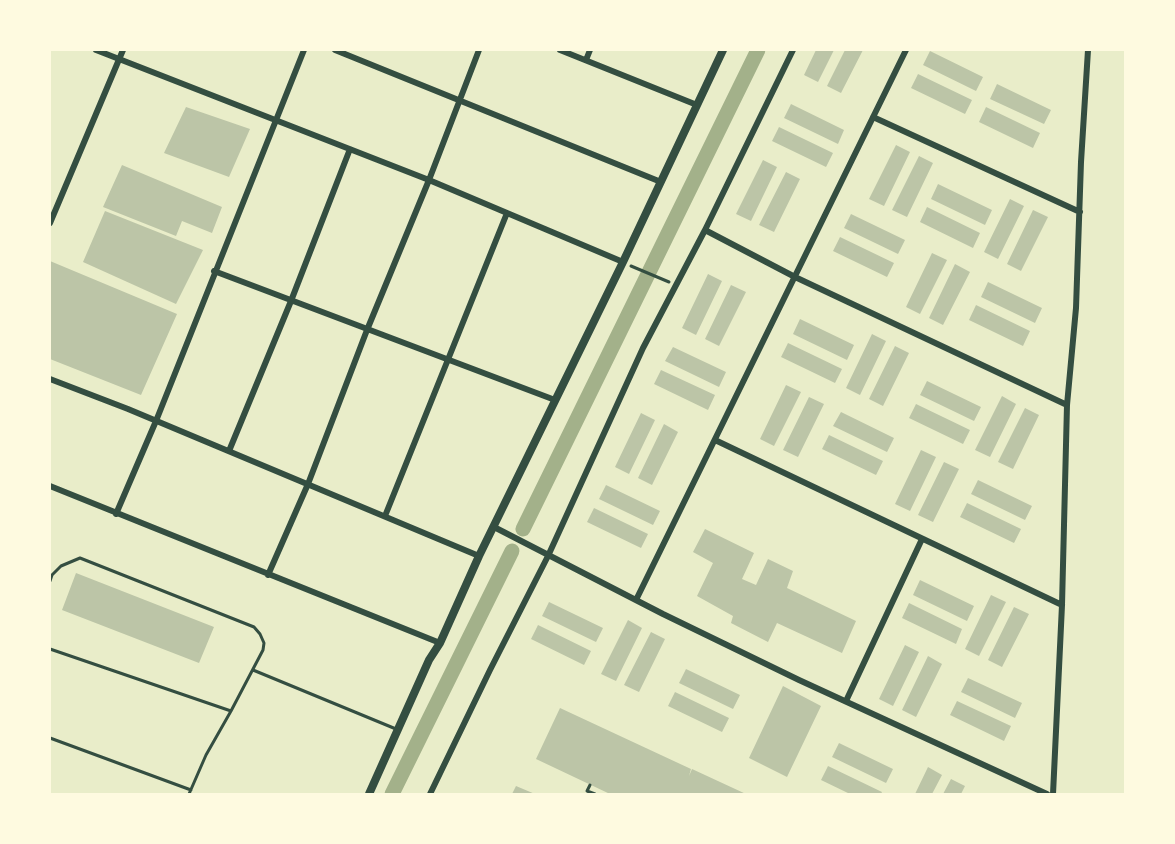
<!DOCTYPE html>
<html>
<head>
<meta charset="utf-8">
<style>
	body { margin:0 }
	#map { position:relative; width:1175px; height:844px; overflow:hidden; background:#e9edc9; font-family:Roboto,sans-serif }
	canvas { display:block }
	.frame { position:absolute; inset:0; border:51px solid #fefae0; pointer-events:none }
</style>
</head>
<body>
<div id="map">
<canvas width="1175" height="844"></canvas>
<div class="frame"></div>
</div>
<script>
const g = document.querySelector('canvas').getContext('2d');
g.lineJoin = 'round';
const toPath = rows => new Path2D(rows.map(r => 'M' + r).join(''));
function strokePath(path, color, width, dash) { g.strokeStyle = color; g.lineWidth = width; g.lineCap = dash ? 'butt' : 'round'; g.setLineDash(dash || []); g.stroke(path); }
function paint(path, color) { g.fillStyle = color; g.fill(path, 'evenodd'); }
strokePath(toPath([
	[523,529,758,50],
	[392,794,512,551]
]), '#a3b18a', 15);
paint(toPath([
	[816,50,834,50,818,82,804,75],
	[845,50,863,50,841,93,827,86],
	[930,51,983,77,976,91,923,65],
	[918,74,972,100,965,114,911,88],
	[997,84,1051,110,1044,124,990,99],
	[791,104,844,130,838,144,784,118],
	[186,107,250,129,229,177,164,153],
	[986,107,1040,133,1033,148,979,122],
	[779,127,833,153,826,167,772,141],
	[896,145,910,152,884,206,869,199],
	[919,156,933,163,907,217,892,210],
	[763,160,777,167,751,221,736,214],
	[122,165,222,207,212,233,182,221,176,236,103,207],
	[786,172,800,179,774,232,759,225],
	[938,184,992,210,985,225,931,199],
	[1010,199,1024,206,998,259,984,252],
	[927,207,980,233,973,248,920,222],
	[1033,210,1048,217,1021,271,1007,264],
	[105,211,203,250,176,304,83,262],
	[851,214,905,240,898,254,844,228],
	[840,237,894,263,887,277,833,251],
	[932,253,947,260,920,314,906,307],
	[50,261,177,314,141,395,50,359],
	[955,264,970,272,943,325,929,318],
	[708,274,722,281,696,335,682,328],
	[988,282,1042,308,1035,323,981,297],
	[731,285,746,292,719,346,705,339],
	[976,305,1030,331,1023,346,969,320],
	[800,319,854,345,847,360,793,334],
	[872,334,886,341,860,395,846,388],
	[788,343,842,369,835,383,781,357],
	[895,346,909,353,883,406,869,399],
	[673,347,726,372,719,387,665,361],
	[661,370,715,395,708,410,654,384],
	[927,381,981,407,974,421,920,395],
	[786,385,801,392,774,446,760,439],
	[1002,396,1016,404,990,457,975,450],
	[809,397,824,404,798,457,783,450],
	[916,404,970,430,963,444,909,418],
	[1025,408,1039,415,1013,469,998,462],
	[841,412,894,438,887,452,833,426],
	[641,413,655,420,629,474,615,467],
	[664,424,678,432,652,485,638,478],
	[829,435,883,461,876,475,822,449],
	[921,450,936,457,910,511,895,504],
	[944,462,959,469,933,522,918,515],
	[978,480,1032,506,1025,520,971,494],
	[606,485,660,511,653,525,599,499],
	[967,503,1021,529,1014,543,960,517],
	[594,508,648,534,641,548,587,522],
	[705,529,754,553,742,579,756,585,768,559,793,571,787,588,856,621,842,653,777,623,768,642,731,623,733,616,697,596,713,563,693,552],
	[76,573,214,627,199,663,62,610],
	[920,580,974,606,967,621,913,595],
	[991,595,1006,602,979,656,965,649],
	[549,602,603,628,596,642,542,616],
	[909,603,962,629,956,644,902,618],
	[1014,607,1029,614,1002,667,988,660],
	[628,620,642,628,616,681,601,674],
	[538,625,591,651,584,665,531,639],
	[651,632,665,639,639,692,624,685],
	[905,645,919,652,893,706,879,699],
	[928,656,942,664,916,717,902,710],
	[686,669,740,695,733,709,679,683],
	[968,678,1022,703,1015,718,961,692],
	[783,686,821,706,787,777,749,758],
	[675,692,729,718,722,732,668,706],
	[957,701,1011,726,1004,741,950,715],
	[560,708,691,769,689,776,692,769,746,794,610,794,536,759],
	[839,743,893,769,886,783,832,757],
	[828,766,882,792,881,794,850,794,821,780],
	[928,767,942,775,932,794,915,794],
	[951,779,965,786,961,794,943,794],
	[516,786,535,794,512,794]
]), '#bcc5a7');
strokePath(toPath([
	[631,266,669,282],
	[590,785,587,791,595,794]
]), '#344e41', 3);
strokePath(toPath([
	[50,581,52,575,61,566,80,558,254,627,260,634,264,643,263,650,231,711,206,755,189,794],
	[50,649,231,711],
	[253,670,396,729],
	[50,738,191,790]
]), '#344e41', 3);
strokePath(toPath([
	[96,50,429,180,623,262],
	[335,50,661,182],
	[560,50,697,105],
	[586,60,590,50],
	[873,117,1080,212],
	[50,223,123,50],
	[705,230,795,277,1067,405],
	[214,271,555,400],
	[50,379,128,409,479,556],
	[715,440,1062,605],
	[229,451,291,301,350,149],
	[50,486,440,643],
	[116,514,156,421,304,50],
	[385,516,507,213],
	[494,527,663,614,799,680,1047,794],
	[268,575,308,484,367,330,429,180,479,50],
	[636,600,906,50],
	[846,701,922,539],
	[430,794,490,670,548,556,643,348,705,230,793,50],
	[1053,794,1062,605,1067,405,1076,308,1081,162,1088,50]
]), '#344e41', 6);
strokePath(toPath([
	[369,794,429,660,440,643,479,556,623,262,723,50]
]), '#344e41', 8);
</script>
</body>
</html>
